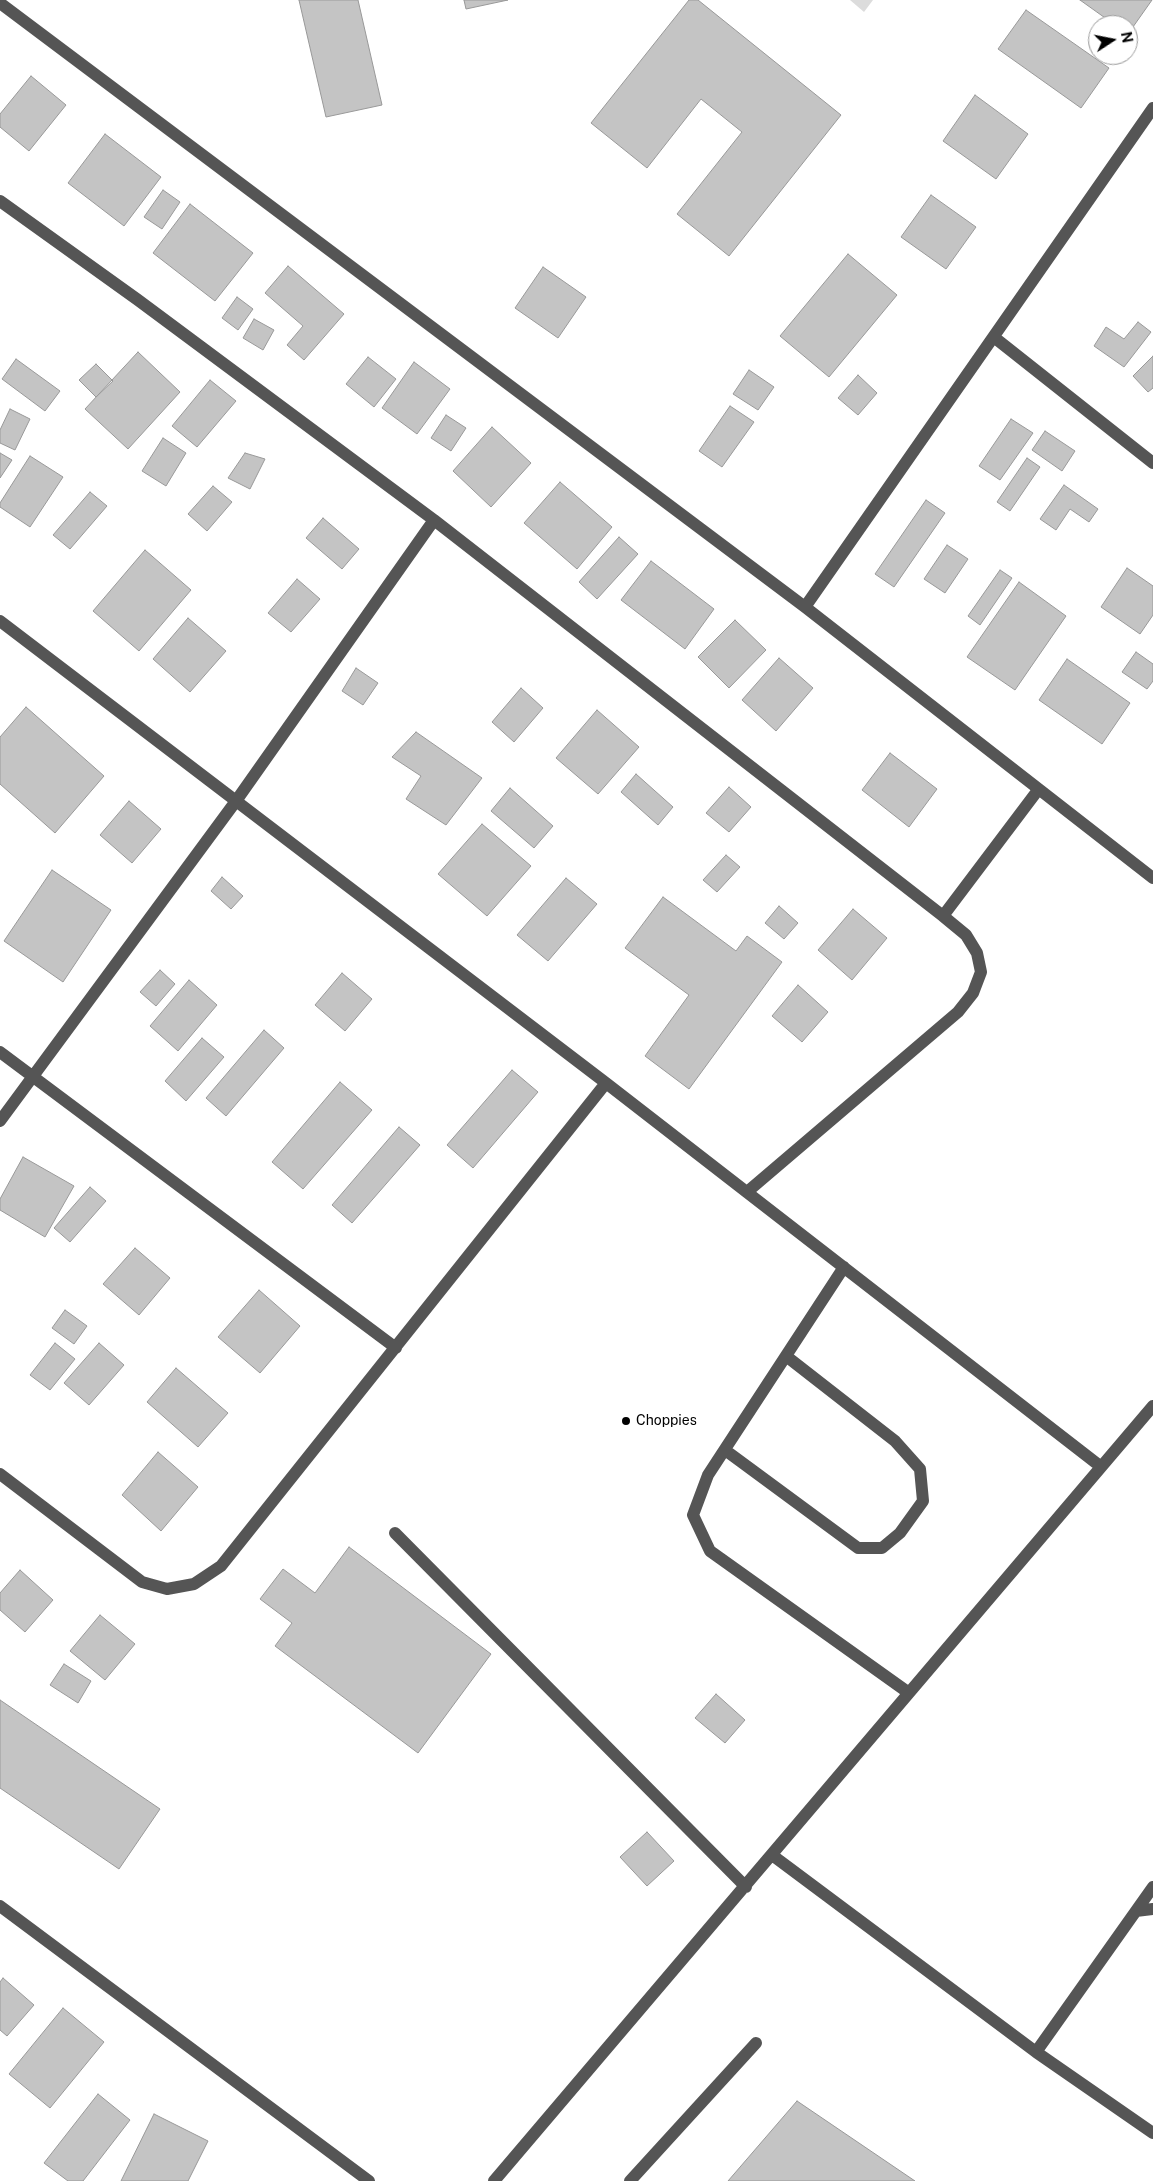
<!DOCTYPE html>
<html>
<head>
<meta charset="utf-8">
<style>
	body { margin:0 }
	#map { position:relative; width:1153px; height:2181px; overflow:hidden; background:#fff; font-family:"Public Sans",sans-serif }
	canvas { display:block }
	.north { position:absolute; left:1088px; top:15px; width:50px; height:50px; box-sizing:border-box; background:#fff; border:1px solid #999; border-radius:50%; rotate:79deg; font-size:14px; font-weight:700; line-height:20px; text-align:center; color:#000 }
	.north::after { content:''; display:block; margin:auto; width:18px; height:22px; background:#000; clip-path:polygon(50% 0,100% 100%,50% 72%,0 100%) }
</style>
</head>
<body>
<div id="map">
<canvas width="1153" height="2181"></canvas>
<div class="north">N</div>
</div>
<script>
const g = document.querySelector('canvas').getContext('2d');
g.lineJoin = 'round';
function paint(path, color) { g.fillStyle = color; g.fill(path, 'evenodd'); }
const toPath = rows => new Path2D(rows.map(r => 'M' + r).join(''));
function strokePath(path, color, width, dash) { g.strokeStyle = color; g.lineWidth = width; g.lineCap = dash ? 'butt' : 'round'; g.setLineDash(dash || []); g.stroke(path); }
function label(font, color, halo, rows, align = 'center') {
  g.font = font + ' "Public Sans",sans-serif'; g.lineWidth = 4; g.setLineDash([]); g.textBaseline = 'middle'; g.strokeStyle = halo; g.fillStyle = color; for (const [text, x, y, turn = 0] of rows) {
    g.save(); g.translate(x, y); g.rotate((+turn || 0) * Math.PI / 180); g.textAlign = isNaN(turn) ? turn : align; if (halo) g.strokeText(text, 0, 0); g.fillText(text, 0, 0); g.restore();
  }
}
paint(toPath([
	[850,0,873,0,864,12]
]), '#dcdcdc');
const building = toPath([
	[299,0,358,0,382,105,326,117,299,0],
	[464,0,508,0,466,9,464,0],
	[689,0,698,0,841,115,729,256,677,214,742,132,701,99,647,168,591,123,689,0],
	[1080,0,1152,0,1128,34,1128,25,1115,25,1080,0],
	[1026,10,1109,68,1081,108,998,49,1026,10],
	[31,76,66,105,29,151,0,127,0,114,31,76],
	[975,95,1028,134,996,179,943,141,975,95],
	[105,134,161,177,124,226,68,183,105,134],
	[163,190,180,202,162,229,144,217,163,190],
	[931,195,976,227,946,269,901,237,931,195],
	[190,204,253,253,215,301,153,253,190,204],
	[848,254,897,295,829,377,780,336,848,254],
	[288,266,344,314,304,360,287,345,303,326,265,293,288,266],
	[543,267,586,297,558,338,515,308,543,267],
	[237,297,253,309,238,330,222,318,237,297],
	[254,319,274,330,263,350,243,338,254,319],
	[1138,322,1151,332,1124,367,1094,346,1106,327,1124,339,1138,322],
	[138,352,180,392,128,449,85,409,138,352],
	[1153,356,1153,388,1148,392,1133,376,1153,356],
	[368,357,396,379,374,407,346,384,368,357],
	[16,359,60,391,45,411,2,379,16,359],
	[414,362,450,389,417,434,382,408,414,362],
	[96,364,113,381,96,397,79,380,96,364],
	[749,370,774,387,758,410,733,394,749,370],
	[858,375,877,393,858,415,838,398,858,375],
	[210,380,236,401,197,447,172,426,210,380],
	[730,406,754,422,722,467,699,451,730,406],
	[10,409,30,419,15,450,0,443,0,430,10,409],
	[446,415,466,428,451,451,431,438,446,415],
	[1011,419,1033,433,1000,480,979,466,1011,419],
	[492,427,531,463,491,507,453,471,492,427],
	[1045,431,1075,451,1062,471,1032,450,1045,431],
	[163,438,186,453,166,486,142,471,163,438],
	[0,453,12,460,0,478,0,453],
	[245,453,265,459,250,489,228,478,245,453],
	[30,456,63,477,30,527,0,507,0,503,30,456],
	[1027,458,1040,467,1010,511,997,502,1027,458],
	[560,482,612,527,577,569,524,523,560,482],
	[1064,485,1098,509,1089,522,1070,509,1056,530,1040,519,1064,485],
	[213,486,232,502,207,531,188,514,213,486],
	[90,492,107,506,70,549,53,535,90,492],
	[926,500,945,513,894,587,875,574,926,500],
	[323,518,359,549,342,569,306,538,323,518],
	[619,537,638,554,597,599,579,582,619,537],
	[947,545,968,559,945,593,924,579,947,545],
	[145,550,191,590,139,651,93,611,145,550],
	[651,561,714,609,685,649,621,600,651,561],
	[1127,568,1153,586,1153,615,1140,634,1101,607,1127,568],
	[1000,570,1012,578,980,625,968,616,1000,570],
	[297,579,320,599,291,632,268,613,297,579],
	[1019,582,1066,616,1015,690,967,657,1019,582],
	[188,618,226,651,190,692,153,659,188,618],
	[735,620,766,650,729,688,698,657,735,620],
	[1136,652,1153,664,1153,681,1147,689,1122,672,1136,652],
	[779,658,813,688,776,731,742,700,779,658],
	[1067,659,1130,703,1102,744,1039,700,1067,659],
	[356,668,378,683,363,705,342,691,356,668],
	[521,688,543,708,514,742,492,722,521,688],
	[26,707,104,776,55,833,0,784,0,737,26,707],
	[597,710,639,747,598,794,556,758,597,710],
	[416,732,482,778,446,825,406,799,421,776,392,757,416,732],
	[890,753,937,789,909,827,862,790,890,753],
	[636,774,673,807,658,825,621,792,636,774],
	[729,787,751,807,729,832,706,813,729,787],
	[510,788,553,826,534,848,491,811,510,788],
	[129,801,161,829,132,863,100,835,129,801],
	[482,824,531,866,487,916,438,874,482,824],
	[726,855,740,867,717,892,703,880,726,855],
	[52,870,111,910,63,982,4,941,52,870],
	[222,877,243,896,231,909,211,891,222,877],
	[566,878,597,904,548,961,517,935,566,878],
	[663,897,736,951,747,936,782,962,689,1089,645,1056,689,995,625,948,663,897],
	[779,906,798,923,784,939,765,923,779,906],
	[853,909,887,938,852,980,818,950,853,909],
	[160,970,175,984,156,1006,140,992,160,970],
	[342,973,372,999,345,1031,315,1005,342,973],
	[189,980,217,1005,178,1051,150,1026,189,980],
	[798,985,828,1012,802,1042,772,1016,798,985],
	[264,1030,284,1048,226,1116,206,1098,264,1030],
	[202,1038,224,1057,186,1101,165,1081,202,1038],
	[512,1070,538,1092,473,1168,447,1145,512,1070],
	[340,1082,372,1110,303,1189,272,1162,340,1082],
	[399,1127,420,1145,352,1223,332,1205,399,1127],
	[23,1157,74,1186,45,1237,0,1210,0,1199,23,1157],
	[90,1187,106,1201,70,1242,54,1228,90,1187],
	[135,1248,170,1278,139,1315,103,1284,135,1248],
	[259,1290,300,1326,260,1373,218,1337,259,1290],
	[65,1310,87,1326,74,1344,52,1328,65,1310],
	[55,1343,75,1359,50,1390,30,1375,55,1343],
	[99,1343,124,1365,89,1405,64,1383,99,1343],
	[176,1368,228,1413,198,1447,147,1402,176,1368],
	[158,1452,198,1487,161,1531,122,1495,158,1452],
	[349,1547,491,1654,418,1753,275,1646,292,1623,260,1599,283,1569,315,1593,349,1547],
	[20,1570,53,1600,25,1632,0,1610,0,1593,20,1570],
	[100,1615,135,1644,105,1680,70,1651,100,1615],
	[64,1664,91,1681,78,1703,50,1685,64,1664],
	[716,1694,745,1720,725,1743,695,1718,716,1694],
	[0,1700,160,1809,119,1869,0,1788,0,1700],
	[647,1832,674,1861,647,1886,620,1857,647,1832],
	[3,1978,34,2005,7,2036,0,2030,0,1982,3,1978],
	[63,2008,104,2042,50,2108,9,2074,63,2008],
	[98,2094,130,2120,83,2181,68,2181,44,2163,98,2094],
	[797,2101,915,2181,728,2181,797,2101],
	[154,2114,208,2141,188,2181,121,2181,154,2114]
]);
paint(building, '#c4c4c4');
strokePath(building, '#999', 1);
strokePath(toPath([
	[0,3,805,607,1153,878],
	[0,201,138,300,434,520,236,801,0,1121],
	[995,338,1153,463],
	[434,520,943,916,966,935,977,953,981,972,973,993,958,1012,747,1192],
	[805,607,1153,108],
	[0,621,606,1083,1100,1466],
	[943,916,1038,790],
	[0,1052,396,1348],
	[844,1267,708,1475,693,1515,710,1551,909,1693],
	[725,1450,858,1548,882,1548,900,1533,923,1501,920,1469,895,1441,786,1356],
	[0,1474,142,1582,167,1589,194,1584,221,1566,606,1083],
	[395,1533,746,1887],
	[772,1855,1036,2052,1153,2133],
	[0,1906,369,2181],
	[1136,1911,1153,1909],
	[1036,2052,1153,1887],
	[494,2181,1153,1406],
	[630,2181,756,2043]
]), '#555', 12);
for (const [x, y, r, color] of [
	[626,1421,5,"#000"]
]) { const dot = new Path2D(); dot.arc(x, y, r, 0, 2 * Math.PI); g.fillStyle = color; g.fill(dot); strokePath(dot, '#fff', 2); }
label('14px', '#000', '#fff', [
	["Choppies",636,1421]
], 'left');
</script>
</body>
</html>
